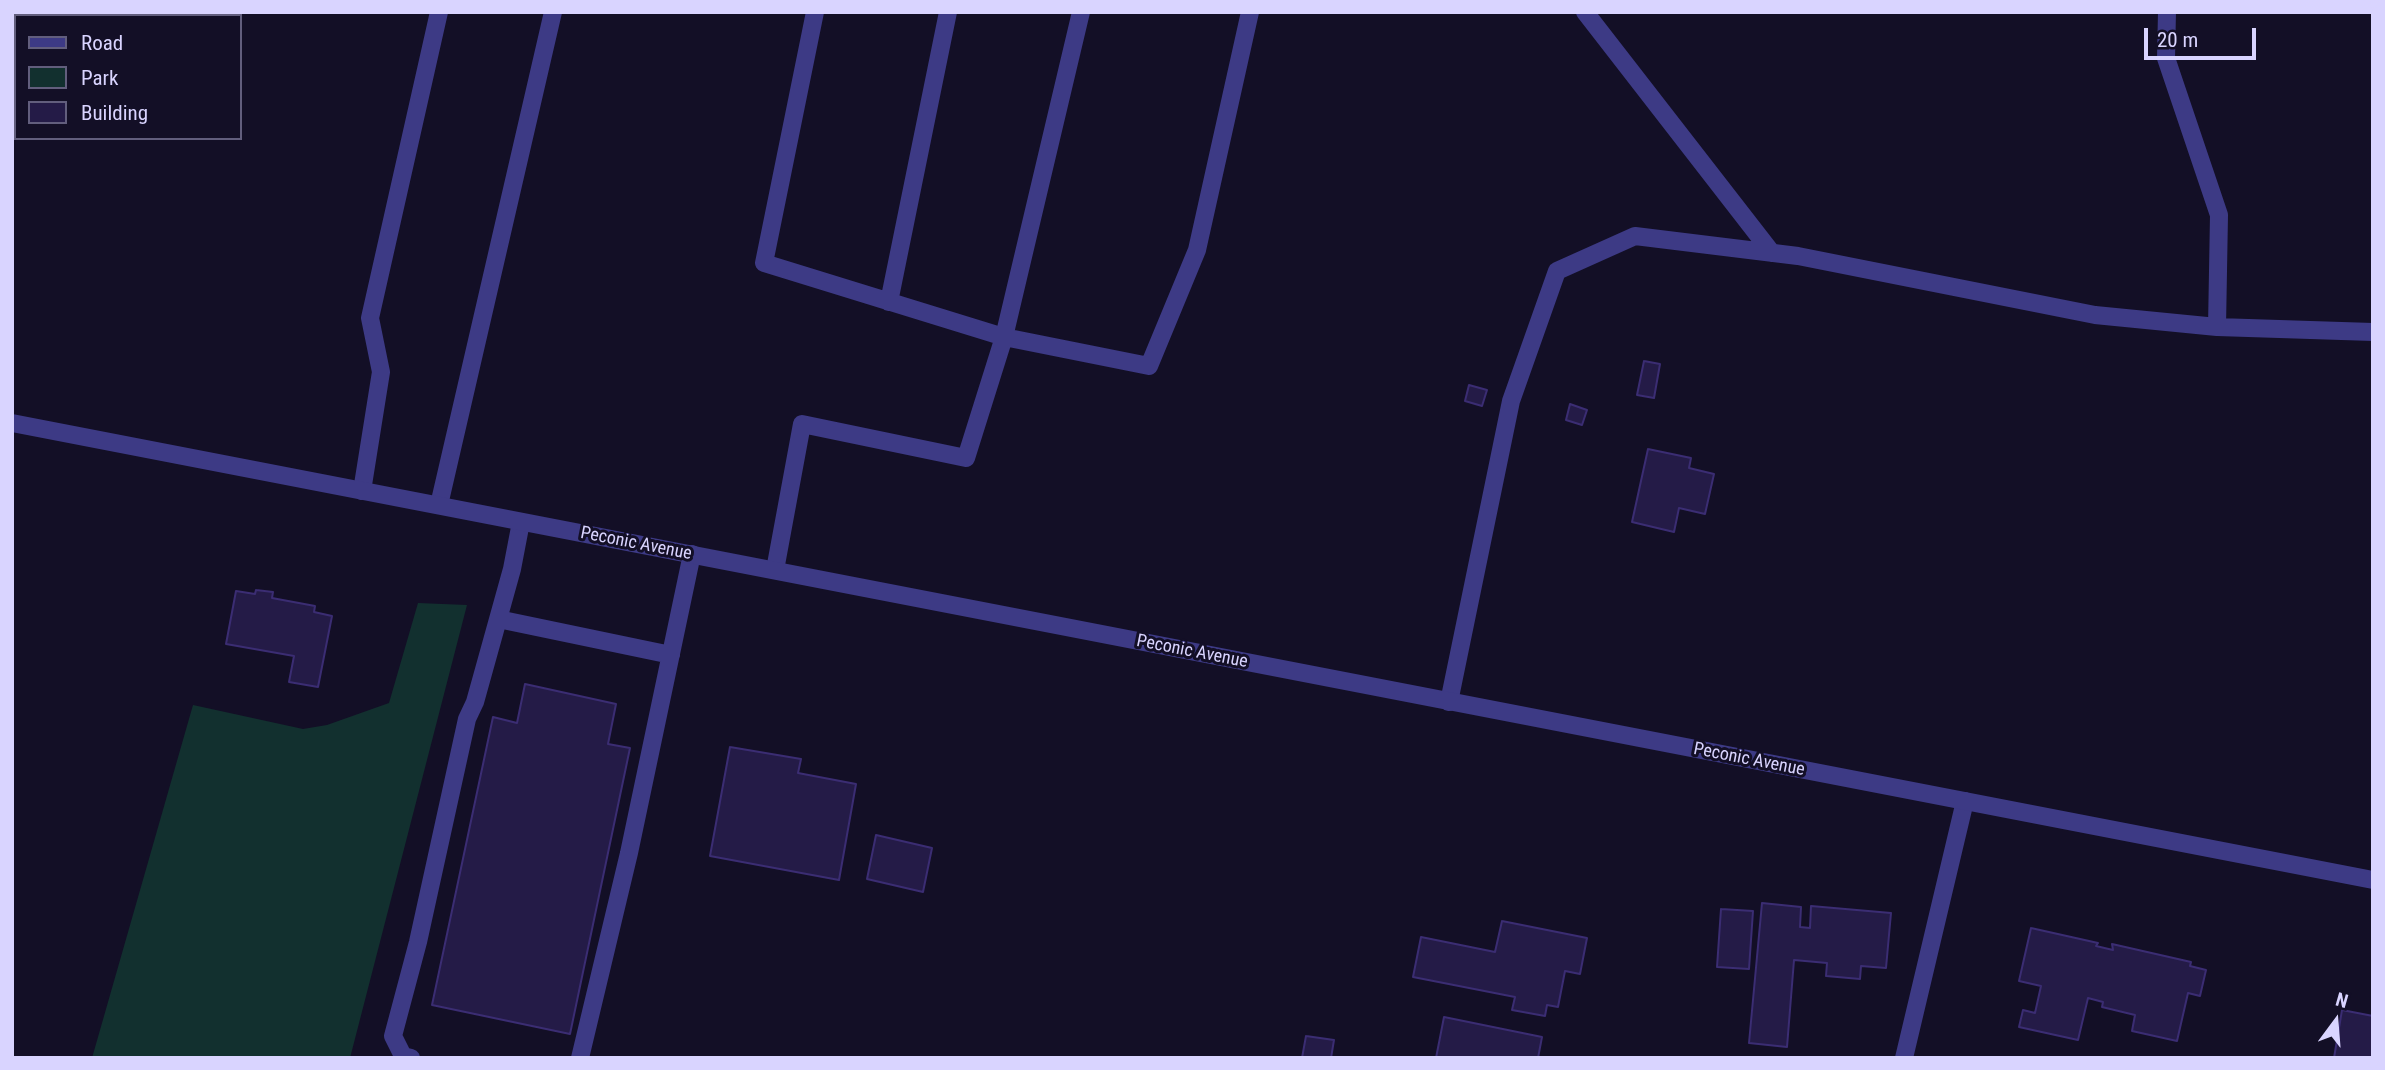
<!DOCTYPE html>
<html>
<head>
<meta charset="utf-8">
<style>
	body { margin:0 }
	#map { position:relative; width:2385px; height:1070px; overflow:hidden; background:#130f26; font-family:"Roboto Condensed",sans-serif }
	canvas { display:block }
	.frame { position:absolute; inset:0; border:14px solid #d9d4ff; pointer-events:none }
	.legend { position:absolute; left:14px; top:14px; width:228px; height:126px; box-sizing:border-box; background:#130f26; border:2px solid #625e7d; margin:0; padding:9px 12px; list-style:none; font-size:21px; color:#d9d4ff }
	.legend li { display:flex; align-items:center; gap:14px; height:35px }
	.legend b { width:35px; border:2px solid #625e7d }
	.north { position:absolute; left:2301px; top:986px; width:70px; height:70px; -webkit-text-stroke:5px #130f26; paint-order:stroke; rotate:16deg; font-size:19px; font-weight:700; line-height:28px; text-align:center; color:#d9d4ff }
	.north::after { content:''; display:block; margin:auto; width:24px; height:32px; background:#d9d4ff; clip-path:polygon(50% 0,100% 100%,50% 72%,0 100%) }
	.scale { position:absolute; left:2144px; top:28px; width:112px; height:32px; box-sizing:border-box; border:4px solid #d9d4ff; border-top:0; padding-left:9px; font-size:21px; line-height:24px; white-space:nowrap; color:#d9d4ff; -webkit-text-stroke:5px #130f26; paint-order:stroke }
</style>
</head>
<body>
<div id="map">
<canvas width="2385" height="1070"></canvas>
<div class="frame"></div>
<ul class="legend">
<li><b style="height:9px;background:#3d3a85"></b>Road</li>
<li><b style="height:19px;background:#12302f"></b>Park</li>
<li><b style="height:19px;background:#241b47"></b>Building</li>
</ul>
<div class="north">N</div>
<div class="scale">20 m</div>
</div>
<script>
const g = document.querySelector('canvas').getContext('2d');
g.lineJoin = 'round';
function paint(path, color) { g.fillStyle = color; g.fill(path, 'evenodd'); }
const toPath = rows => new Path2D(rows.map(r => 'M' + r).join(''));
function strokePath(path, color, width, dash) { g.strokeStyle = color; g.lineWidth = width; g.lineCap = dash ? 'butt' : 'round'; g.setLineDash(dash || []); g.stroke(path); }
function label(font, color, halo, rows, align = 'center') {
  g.font = font + ' "Roboto Condensed",sans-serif'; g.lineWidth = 6; g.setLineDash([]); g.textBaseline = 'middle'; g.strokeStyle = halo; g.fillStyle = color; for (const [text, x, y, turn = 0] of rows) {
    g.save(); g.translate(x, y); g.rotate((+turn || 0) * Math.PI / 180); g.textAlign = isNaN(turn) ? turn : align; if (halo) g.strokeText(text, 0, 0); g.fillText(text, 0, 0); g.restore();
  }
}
paint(toPath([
	[418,603,467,605,350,1058,92,1058,193,705,303,729,327,725,389,703]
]), '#12302f');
const building = toPath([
	[1644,361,1660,364,1654,398,1637,395,1644,361],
	[1469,385,1487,390,1482,406,1465,401,1469,385],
	[1570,404,1587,410,1582,425,1566,420,1570,404],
	[1648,449,1691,458,1689,468,1714,474,1705,514,1679,508,1674,532,1632,522,1648,449],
	[256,590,273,592,272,598,315,606,314,612,332,616,318,687,289,682,294,656,226,644,236,591,255,594,256,590],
	[525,684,616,704,608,744,630,748,570,1034,432,1005,493,717,517,723,525,684],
	[730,747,801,759,798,773,856,784,839,880,710,856,730,747],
	[876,835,932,848,923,892,867,879,876,835],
	[1762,903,1801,907,1800,927,1810,928,1811,906,1891,913,1886,968,1861,966,1860,979,1826,976,1827,963,1794,960,1787,1047,1749,1043,1762,903],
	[1721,909,1753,911,1749,969,1717,967,1721,909],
	[1502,921,1587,938,1580,974,1565,971,1558,1007,1547,1005,1545,1016,1512,1010,1515,997,1413,977,1421,937,1495,952,1502,921],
	[2031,928,2098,943,2096,946,2113,950,2112,944,2191,962,2190,966,2206,970,2200,996,2188,993,2177,1041,2132,1031,2135,1015,2102,1007,2103,1002,2088,998,2078,1040,2019,1027,2023,1010,2035,1013,2041,986,2019,981,2031,928],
	[2342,1010,2373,1016,2373,1058,2334,1058,2342,1010],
	[1444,1017,1542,1037,1538,1058,1436,1058,1444,1017],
	[1306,1036,1334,1040,1331,1058,1302,1058,1306,1036]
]);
paint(building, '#241b47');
strokePath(building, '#3b2d73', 2);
strokePath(toPath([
	[815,12,764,263,1004,337,1081,12],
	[1585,12,1772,253],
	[2167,12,2166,58,2219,215,2217,327],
	[889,302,948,12],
	[362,491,381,372,370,318,439,12],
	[439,505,553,12],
	[775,570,802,424,966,458,1004,337,1149,366,1197,250,1250,12],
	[498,619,671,655],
	[1449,702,1511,401,1557,271,1635,236,1798,256,2095,315,2217,327,2373,332],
	[411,1058,403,1056,393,1036,418,942,467,719,475,702,512,569,521,522],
	[580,1058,629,853,692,554],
	[1904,1058,1965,801]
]), '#3d3a85', 18);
strokePath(toPath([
	[12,423,2373,880]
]), '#3d3a85', 18);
label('18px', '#d9d4ff', '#130f26', [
	["Peconic Avenue",636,544,11],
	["Peconic Avenue",1192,652,11],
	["Peconic Avenue",1749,760,11]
]);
</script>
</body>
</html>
